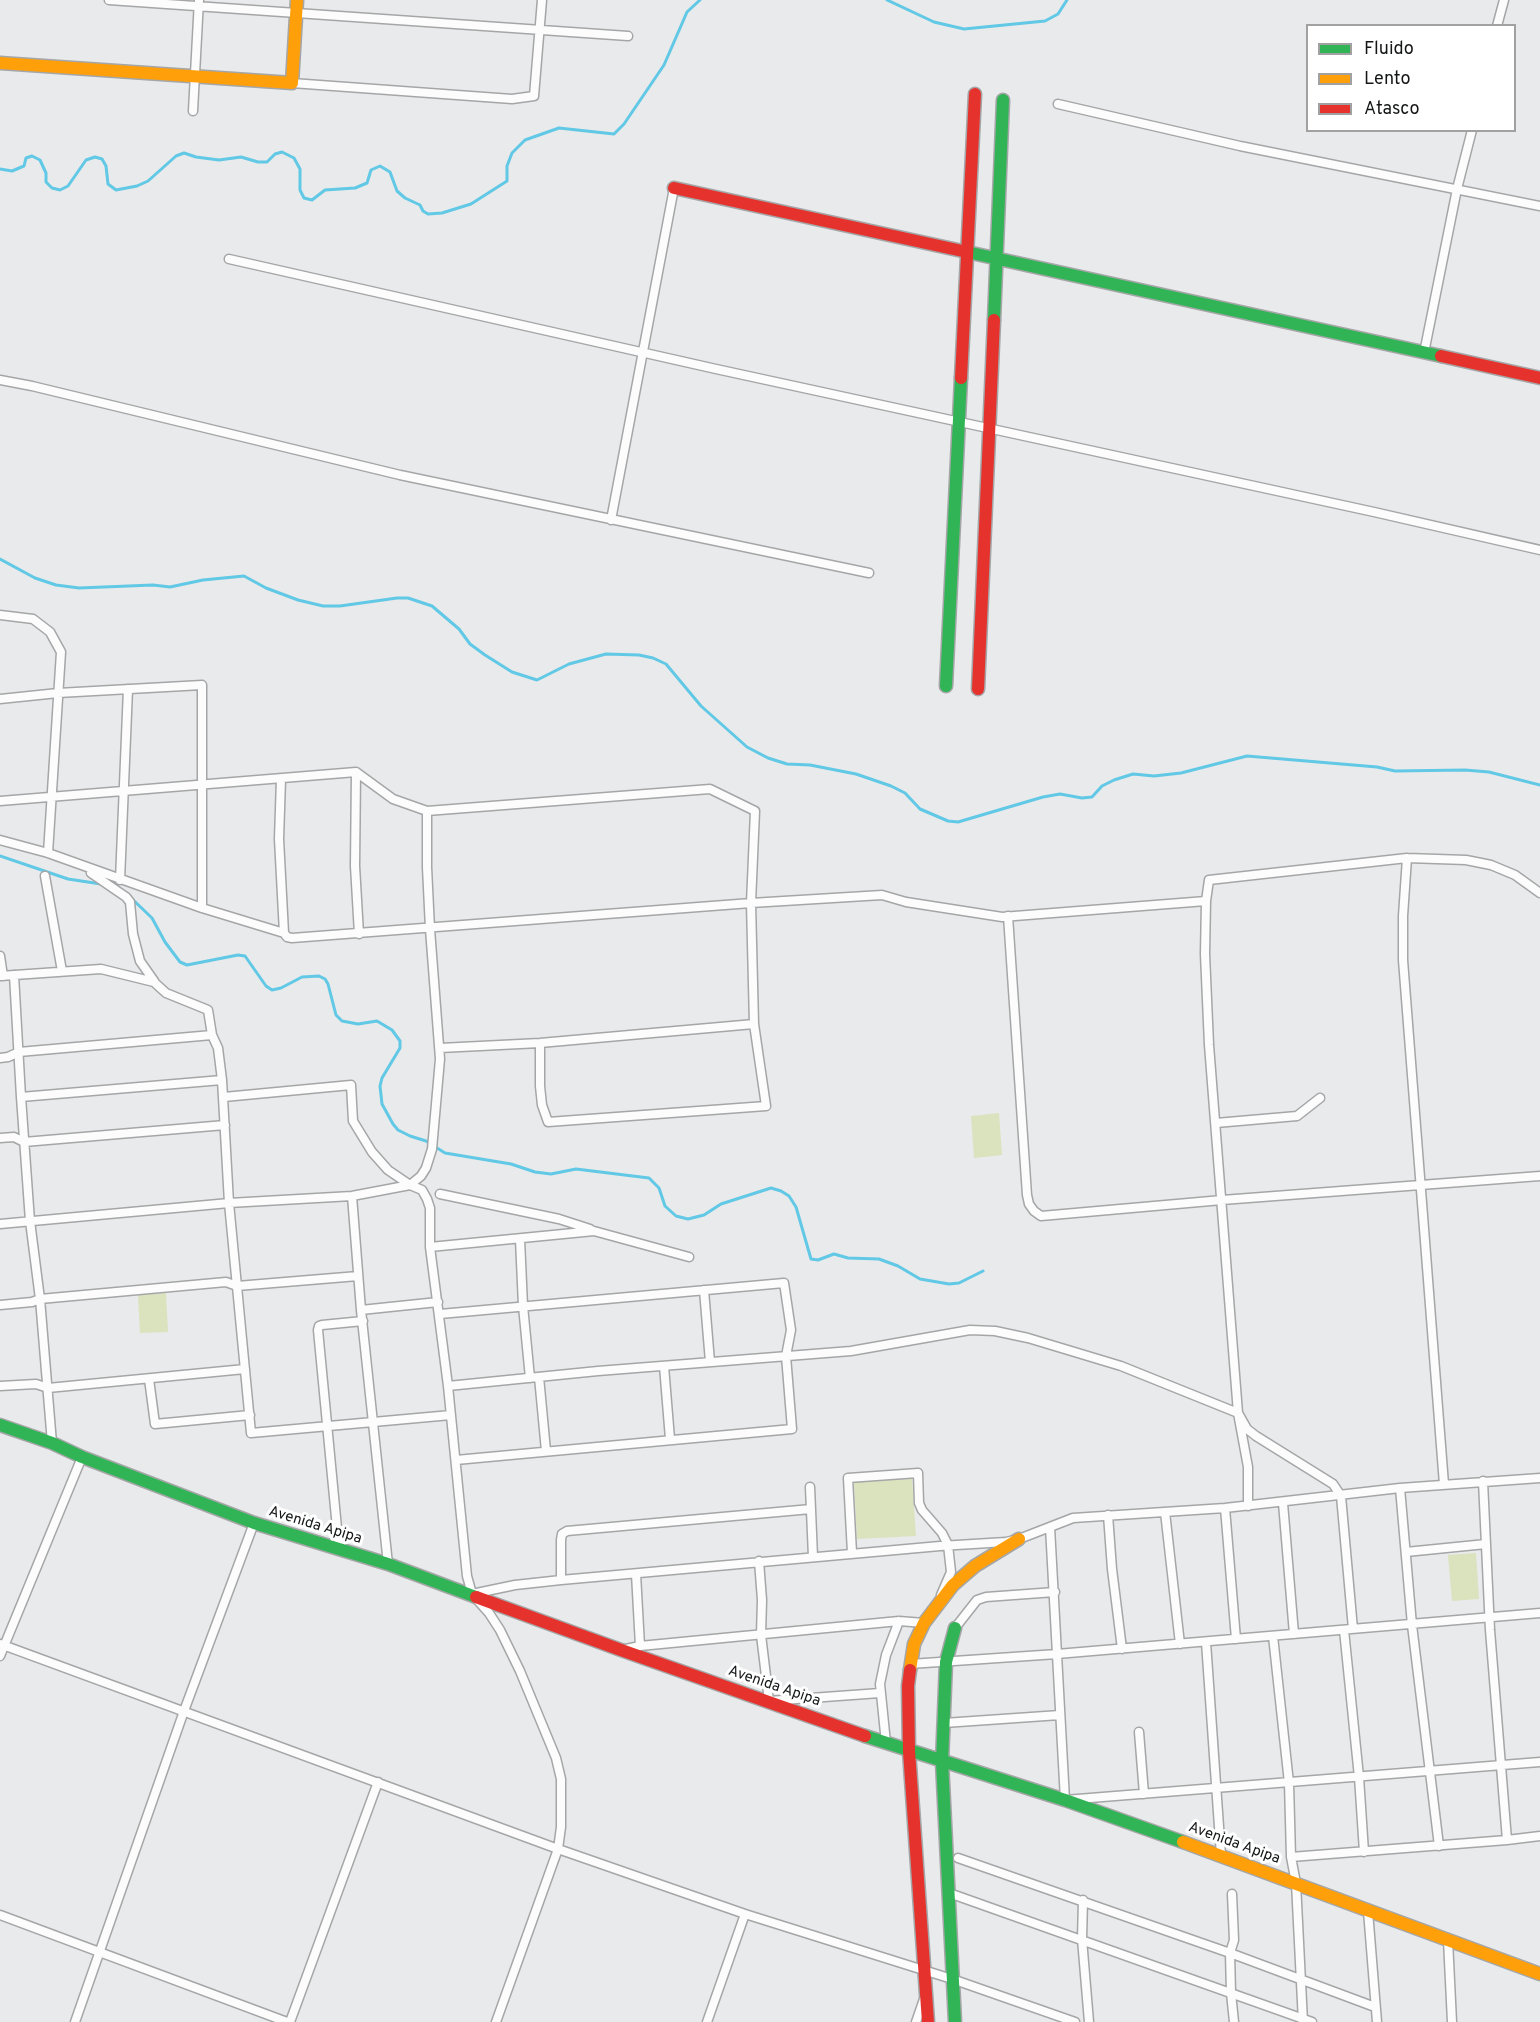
<!DOCTYPE html>
<html>
<head>
<meta charset="utf-8">
<style>
	body { margin:0 }
	#map { position:relative; width:1540px; height:2022px; overflow:hidden; background:#e9eaeb; font-family:Overpass,sans-serif }
	canvas { display:block }
	.legend { position:absolute; left:1306px; top:24px; width:210px; height:108px; box-sizing:border-box; background:#fff; border:2px solid #a1a1a2; margin:0; padding:8px 10px; list-style:none; font-size:18px; color:#141516 }
	.legend li { display:flex; align-items:center; gap:12px; height:30px }
	.legend b { width:30px; border:2px solid #a1a1a2 }
</style>
</head>
<body>
<div id="map">
<canvas width="1540" height="2022"></canvas>
<ul class="legend">
<li><b style="height:8px;background:#30b455"></b>Fluido</li>
<li><b style="height:8px;background:#ff9f0a"></b>Lento</li>
<li><b style="height:8px;background:#e5322d"></b>Atasco</li>
</ul>
</div>
<script>
const g = document.querySelector('canvas').getContext('2d');
g.lineJoin = 'round';
function paint(path, color) { g.fillStyle = color; g.fill(path, 'evenodd'); }
const toPath = rows => new Path2D(rows.map(r => 'M' + r).join(''));
function strokePath(path, color, width, dash) { g.strokeStyle = color; g.lineWidth = width; g.lineCap = dash ? 'butt' : 'round'; g.setLineDash(dash || []); g.stroke(path); }
function label(font, color, halo, rows, align = 'center') {
  g.font = font + ' Overpass,sans-serif'; g.lineWidth = 6; g.setLineDash([]); g.textBaseline = 'middle'; g.strokeStyle = halo; g.fillStyle = color; for (const [text, x, y, turn = 0] of rows) {
    g.save(); g.translate(x, y); g.rotate((+turn || 0) * Math.PI / 180); g.textAlign = isNaN(turn) ? turn : align; if (halo) g.strokeText(text, 0, 0); g.fillText(text, 0, 0); g.restore();
  }
}
paint(toPath([
	[999,1113,1002,1155,974,1158,971,1116],
	[166,1293,168,1332,140,1333,138,1295],
	[912,1479,916,1536,857,1539,854,1482],
	[1476,1553,1479,1599,1452,1601,1448,1555]
]), '#dae2be');
strokePath(toPath([
	[887,0,934,22,964,29,1045,21,1058,14,1067,0],
	[0,169,12,171,24,166,26,158,32,156,40,160,46,173,46,182,52,188,60,190,68,186,86,160,95,157,102,159,106,166,108,184,116,190,137,186,148,181,176,156,184,153,196,157,219,160,241,157,258,162,267,162,275,154,282,152,294,158,300,169,300,190,304,198,312,200,325,190,355,188,367,183,371,170,380,166,390,172,397,191,405,198,420,205,423,211,428,214,442,213,471,204,507,181,507,166,512,153,525,140,559,128,614,134,624,124,664,65,687,12,700,0],
	[0,559,35,578,56,585,79,588,153,585,170,587,203,580,244,576,266,588,298,600,323,606,340,606,397,598,408,598,432,606,459,629,470,644,485,655,512,672,537,680,569,664,606,654,639,655,653,658,666,664,701,706,747,747,768,758,787,764,810,765,856,774,891,786,905,793,920,809,948,821,958,822,1043,797,1060,794,1082,798,1092,797,1102,786,1114,780,1133,774,1154,776,1181,773,1247,756,1377,767,1395,771,1465,770,1489,772,1540,785],
	[0,856,68,879,101,884],
	[129,896,152,918,165,942,180,962,187,965,238,955,245,956,266,986,272,990,281,988,302,977,319,976,325,979,328,984,336,1015,342,1021,358,1024,377,1021,392,1030,400,1041,400,1048,382,1078,380,1086,382,1104,393,1124,398,1130,410,1136,426,1141,445,1153,511,1164,535,1172,551,1174,576,1169,649,1178,659,1188,665,1206,676,1216,688,1219,704,1215,721,1204,771,1188,781,1191,789,1196,796,1207,811,1259,818,1260,834,1254,848,1258,879,1259,898,1266,920,1279,949,1284,959,1283,983,1271]
]), '#61c8e5', 3);
const street = toPath([
	[109,0,628,36],
	[1497,26,1504,0],
	[292,83,512,99,534,96,542,0],
	[1058,104,1240,146,1540,206],
	[193,111,199,0],
	[229,259,716,369,1374,512,1540,550],
	[1424,353,1457,189,1472,130],
	[0,380,32,386,400,475,869,573],
	[611,520,674,188],
	[0,615,33,619,50,632,61,652,48,853],
	[0,699,58,693,202,685,202,908,284,933],
	[356,772,355,866,359,934],
	[281,779,279,839,284,933,287,937,292,938,751,903,882,895,906,902,1002,917,1206,901],
	[0,801,356,772,393,799,427,811,710,789,755,811,751,903,754,1024,766,1106,548,1122,542,1105,540,1086,540,1043],
	[0,840,48,853,202,908],
	[1407,858,1403,916,1403,960,1444,1484],
	[91,873,126,897,130,902,133,934,140,961,154,981],
	[45,876,62,971],
	[120,880,128,689],
	[1008,916,1027,1195,1029,1204,1034,1211,1041,1216,1222,1200,1540,1176],
	[0,956,3,976],
	[14,975,21,1097,30,1221,40,1299,52,1443],
	[0,976,101,969,154,982,166,993,208,1010,212,1035],
	[440,1048,540,1043,754,1024],
	[0,1058,8,1057,19,1052,212,1035,218,1048,222,1080,229,1203,251,1433,451,1415],
	[21,1097,222,1080],
	[224,1097,351,1085,353,1121,372,1152,388,1170,410,1185,421,1176,426,1168,432,1149,440,1059,430,929,427,867,427,811],
	[1216,1123,1297,1116,1320,1098],
	[0,1138,14,1137,24,1142,225,1125],
	[440,1194,559,1219,590,1229],
	[352,1196,361,1310,388,1564],
	[0,1224,229,1203,352,1196,410,1185,422,1190,427,1199,430,1208,430,1247,448,1386,467,1576,472,1594,489,1613,500,1630,520,1671,556,1758,561,1779,561,1827,558,1849,496,2022],
	[520,1239,523,1306,530,1378],
	[430,1247,594,1231,689,1257],
	[704,1290,710,1362],
	[0,1305,32,1302,40,1299,226,1282,237,1286,358,1276],
	[361,1310,438,1302],
	[440,1314,784,1283,791,1330,786,1356,792,1429,456,1460],
	[664,1366,670,1439],
	[539,1377,546,1451],
	[149,1379,155,1424,250,1415],
	[0,1386,36,1384,48,1388,245,1369],
	[448,1386,598,1371,851,1351,970,1330,995,1331,1028,1338,1121,1366,1238,1413,1247,1429,1256,1436,1333,1484,1341,1496,1353,1629],
	[1483,1481,1490,1630,1507,1840],
	[810,1487,813,1557],
	[1400,1488,1412,1625,1439,1846],
	[1283,1503,1294,1634],
	[1248,1506,1248,1467,1238,1413,1209,1045,1205,954,1206,901,1209,880,1407,858,1466,860,1491,865,1515,875,1540,893],
	[1225,1508,1236,1639],
	[1165,1512,1180,1644],
	[1108,1515,1112,1569,1122,1649],
	[1050,1527,1065,1800,1540,1762],
	[339,1549,318,1330,319,1326,322,1325,363,1321],
	[1406,1552,1486,1544],
	[852,1553,848,1478,918,1473,919,1503,922,1510,942,1533,948,1545,951,1572,941,1595],
	[759,1561,762,1600,761,1635,769,1701,880,1693],
	[636,1574,640,1646],
	[561,1580,561,1540,562,1534,567,1531,811,1509],
	[472,1594,515,1585,561,1580,940,1546,1006,1542,1019,1539,1073,1518,1225,1508,1400,1488,1540,1478],
	[955,1628,977,1600,986,1597,1055,1592],
	[1344,1630,1359,1777,1364,1852],
	[1273,1636,1289,1783,1291,1857,1296,1883,1303,2022],
	[1206,1642,1221,1855],
	[0,1644,558,1849,745,1914,952,1979,1075,2022],
	[621,1650,640,1646,899,1621,924,1623],
	[0,1656,82,1457],
	[910,1664,1057,1654,1540,1613],
	[944,1723,1060,1715],
	[1139,1732,1144,1794],
	[886,1743,880,1684,886,1655,899,1621],
	[1291,1857,1507,1840,1540,1836],
	[958,1858,1230,1953,1375,2007],
	[949,1893,1312,2022],
	[1232,1894,1234,1940,1230,1953,1231,1993,1234,2022],
	[1083,1900,1082,1939,1089,2022],
	[1368,1911,1377,2022],
	[0,1915,287,2022],
	[1448,1940,1452,2022],
	[75,2022,184,1711,254,1523],
	[290,2022,378,1782],
	[707,2022,745,1914],
	[916,2022,924,1999]
]);
const fast = toPath([
	[967,252,1441,356],
	[994,320,1003,100],
	[946,686,961,378],
	[0,1425,52,1443,82,1457,254,1523,388,1564,476,1597],
	[955,1628,946,1662,942,1762,955,2022],
	[865,1736,1065,1800,1183,1842]
]);
const slow = toPath([
	[0,63,292,83,297,0],
	[910,1670,914,1644,924,1623,953,1585,975,1566,1019,1539],
	[1183,1842,1540,1974]
]);
const jam = toPath([
	[674,188,967,252],
	[1441,356,1540,378],
	[961,378,975,94],
	[978,689,994,320],
	[476,1597,621,1650,865,1736],
	[910,1670,908,1686,909,1751,928,2022]
]);
strokePath(street, '#a5a6a7', 11);
strokePath(fast, '#a5a6a7', 15);
strokePath(slow, '#a5a6a7', 15);
strokePath(jam, '#a5a6a7', 15);
strokePath(street, '#fcfcfc', 8);
strokePath(fast, '#30b455', 12);
strokePath(slow, '#ff9f0a', 12);
strokePath(jam, '#e5322d', 12);
label('15px', '#141516', '#fff', [
	["Avenida Apipa",315,1526,17],
	["Avenida Apipa",774,1687,19],
	["Avenida Apipa",1234,1844,20]
]);
</script>
</body>
</html>
